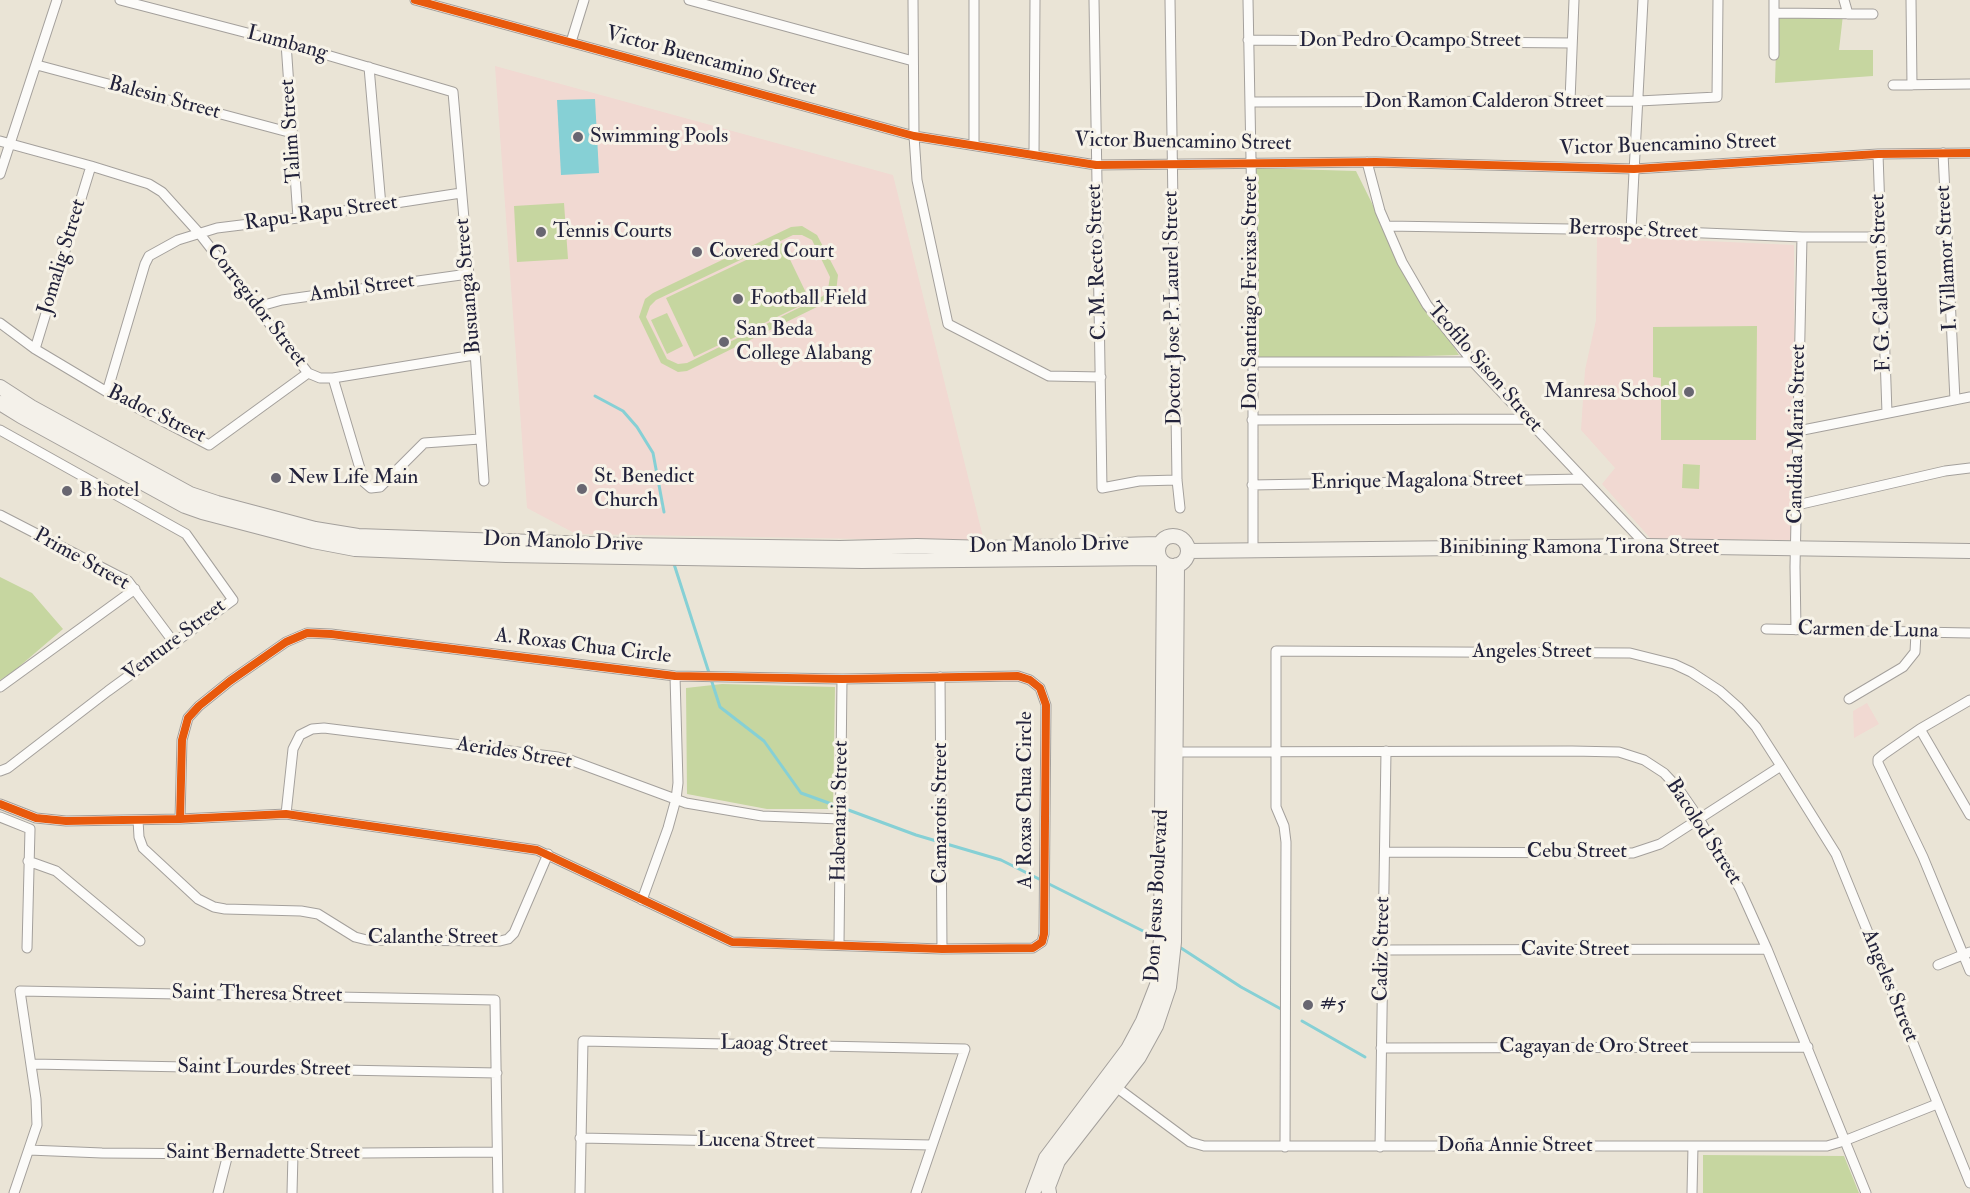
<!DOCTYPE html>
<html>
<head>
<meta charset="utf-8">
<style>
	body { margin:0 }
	canvas { display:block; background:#eae4d6 }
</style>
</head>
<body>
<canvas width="1970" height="1193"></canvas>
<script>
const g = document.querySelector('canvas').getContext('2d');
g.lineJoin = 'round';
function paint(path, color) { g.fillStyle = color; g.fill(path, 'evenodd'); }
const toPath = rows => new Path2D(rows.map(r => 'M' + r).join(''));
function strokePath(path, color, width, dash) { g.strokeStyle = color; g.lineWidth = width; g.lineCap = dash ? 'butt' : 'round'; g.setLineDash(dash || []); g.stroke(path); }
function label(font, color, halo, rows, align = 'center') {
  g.font = font + ' "IM FELL Double Pica",serif'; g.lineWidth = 6; g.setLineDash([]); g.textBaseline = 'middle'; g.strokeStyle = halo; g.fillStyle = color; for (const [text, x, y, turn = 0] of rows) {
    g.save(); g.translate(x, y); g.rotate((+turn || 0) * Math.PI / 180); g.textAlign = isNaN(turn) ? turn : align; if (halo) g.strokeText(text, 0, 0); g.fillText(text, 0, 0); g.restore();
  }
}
paint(toPath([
	[495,66,893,175,984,541,576,534,527,508],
	[1597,236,1794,245,1795,540,1651,539,1602,484,1615,468,1581,430,1585,370,1596,320],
	[1867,703,1879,724,1854,738,1853,711]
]), '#f1d9d2');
paint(toPath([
	[1777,15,1843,15,1839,50,1873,50,1873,76,1775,83],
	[1256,168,1356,171,1408,276,1459,355,1255,361],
	[564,203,568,259,517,262,514,206],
	[802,226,817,235,838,275,836,292,827,302,687,371,678,372,661,363,639,317,645,299,653,293,791,227],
	[793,235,802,235,812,240,830,277,828,289,823,296,687,363,678,364,667,359,646,317,650,306,656,300],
	[782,243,810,301,694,357,666,298],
	[667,313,683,346,667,354,651,320],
	[1757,326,1756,440,1661,440,1661,378,1653,377,1653,327],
	[1683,464,1700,465,1699,489,1682,488],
	[0,577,32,593,63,629,14,671,0,680],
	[722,684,835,687,833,809,767,809,687,794,686,688],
	[1703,1155,1844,1156,1859,1193,1703,1193]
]), '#c6d6a0');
paint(toPath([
	[595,99,599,173,561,175,557,100]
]), '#86d0d5');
strokePath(toPath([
	[595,396,623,411,637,427,653,453,664,512],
	[674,564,720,707,764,741,801,793,837,806],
	[843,808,916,835,1001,860,1155,937],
	[1181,948,1241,987,1281,1009],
	[1302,1021,1365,1057]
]), '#86d0d5', 3);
const street = toPath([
	[120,0,286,43,453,92,473,323,484,481],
	[415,0,914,136,1096,165,1376,162,1634,169,1878,154,1970,153],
	[689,0,913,61],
	[913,0,914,136,917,180,948,324,1049,376,1101,377],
	[1094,0,1102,488,1139,481,1177,480],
	[1170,0,1177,480,1180,508],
	[1248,0,1253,265,1253,551],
	[1774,0,1774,55],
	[1844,0,1848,14],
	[1911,0,1912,85],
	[1774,13,1873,14],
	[1248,40,1572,43],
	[571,42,584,0],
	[286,43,298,218],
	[37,65,292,133],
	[369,67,381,206],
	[1893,85,1970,84],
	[1570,101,1574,0],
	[1250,102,1639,101,1717,97,1718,0],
	[0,141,91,166,149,184,162,192,199,233,308,373,320,378,333,378,474,355],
	[974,145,974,0],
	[1943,153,1955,400],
	[1878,154,1887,413],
	[1034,155,1035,0],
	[1367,162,1380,211,1402,262,1427,305,1473,362,1647,546],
	[0,174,57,0],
	[1387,226,1631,230,1802,237,1880,237],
	[1631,230,1643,0],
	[257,307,282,300,468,274],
	[0,323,35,349,107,392,209,445,308,373],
	[35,349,91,166],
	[1253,362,1473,362],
	[333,378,364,482,371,488,380,487,424,443,480,439],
	[107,392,145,264,149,256,178,240,217,228,298,218,461,193],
	[1252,420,1527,419],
	[0,430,186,534,233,600,108,691,8,768,0,771],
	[1798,431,1970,397],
	[1252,485,1583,479],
	[1797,505,1945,471,1970,468],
	[0,515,128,581,175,644],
	[1766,629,1970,633],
	[1796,630,1795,567,1802,237],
	[940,677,942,949],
	[0,687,135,589],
	[1849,699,1903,667,1915,652,1916,633],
	[1970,700,1920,729,1884,754,1878,759,1878,763,1923,857,1970,971],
	[1920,729,1970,815],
	[1172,752,1572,751,1619,752,1644,760,1664,773,1678,788,1698,817,1740,889,1767,949,1866,1193],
	[0,804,36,818,66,821,180,819,286,814,537,850,732,942,942,949,1033,948,1042,942,1044,934,1046,705,1040,688,1030,680,1018,676,842,679,675,676,331,634,307,633,286,642,230,681,199,706,188,718,182,740,180,819],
	[286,814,293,749,300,735,312,729,324,728,558,757,570,760,686,803,762,816,840,819],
	[0,817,30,829,27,948],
	[138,820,139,837,143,848,198,899,214,907,225,909,301,911,318,914,355,937,367,940,500,941,508,939,514,933,548,854],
	[1385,852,1633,853,1660,844,1781,766],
	[28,861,56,871,140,941],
	[642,900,668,828,676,799,678,783,675,676],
	[839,944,842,679],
	[1383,950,1767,949],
	[1938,965,1970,952],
	[1381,1048,1808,1047],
	[32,1064,497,1073],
	[1112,1084,1190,1142,1204,1146,1827,1146,1844,1141,1937,1104],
	[580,1138,931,1145],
	[1285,1147,1286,842,1284,826,1276,807,1276,651,1630,653,1674,664,1691,672,1720,691,1738,707,1756,727,1781,766,1836,854,1970,1183],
	[1380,1147,1386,751],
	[29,1150,102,1153,228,1154,497,1152],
	[14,1193,37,1125,36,1099,20,991,495,1000,498,1193],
	[218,1193,228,1154],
	[292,1193,293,1154],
	[580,1193,583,1041,965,1049,916,1193],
	[1692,1193,1693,1146]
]);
const secondary = toPath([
	[0,387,31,407,190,494,217,503,315,529,358,536,620,545,840,548,917,546,989,548,1159,544],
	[0,403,21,416,185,506,202,512,313,541,355,549,506,555,862,561,1159,558],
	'1158 551a15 15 0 1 1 30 0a15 15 0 1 1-30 0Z',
	[1188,551,1647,546,1970,551],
	[1033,1193,1046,1158,1128,1049,1143,1021,1157,985,1161,938,1164,563],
	[1049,1193,1048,1187,1058,1161,1139,1057,1156,1026,1169,987,1174,942,1177,565]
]);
strokePath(street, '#a4a09c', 11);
strokePath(secondary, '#a4a09c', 16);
strokePath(street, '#fcfbf9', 9);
strokePath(secondary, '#f4f1ea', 14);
strokePath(toPath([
	[415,0,914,136,1096,165,1376,162,1634,169,1878,154,1970,153],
	[0,804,36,818,66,821,180,819,286,814,537,850,732,942,942,949,1033,948,1042,942,1044,934,1046,705,1040,688,1030,680,1018,676,842,679,675,676,331,634,307,633,286,642,230,681,199,706,188,718,182,740,180,819]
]), '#e8590c', 8);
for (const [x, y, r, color] of [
	[578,137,6,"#686671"],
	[541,232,6,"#686671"],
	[697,252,6,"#686671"],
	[738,299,6,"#686671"],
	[724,342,6,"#686671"],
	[1689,392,6,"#686671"],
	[276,478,6,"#686671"],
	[582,489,6,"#686671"],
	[67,491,6,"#686671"],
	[1308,1005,6,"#686671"]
]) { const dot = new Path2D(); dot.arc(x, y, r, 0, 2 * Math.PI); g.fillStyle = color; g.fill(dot); strokePath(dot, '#f7f3e8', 2); }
label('21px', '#22223b', '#f7f3e8', [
	["Don Pedro Ocampo Street",1410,41],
	["Lumbang",287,44,15],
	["Victor Buencamino Street",711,62,15],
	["Balesin Street",164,99,15],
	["Don Ramon Calderon Street",1484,102],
	["Talim Street",292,131,-94],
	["Victor Buencamino Street",1183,143,1],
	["Victor Buencamino Street",1668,146,-2],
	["Rapu-Rapu Street",321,214,-8],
	["Berrospe Street",1633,231,2],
	["Jomalig Street",63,257,-73],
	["I. Villamor Street",1948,258,-93],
	["C. M. Recto Street",1098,262,-92],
	["F. G. Calderon Street",1882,283,-92],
	["Busuanga Street",469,286,-95],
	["Ambil Street",362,289,-8],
	["Don Santiago Freixas Street",1251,293,-90],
	["Corregidor Street",256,306,52],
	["Doctor Jose P. Laurel Street",1174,308,-91],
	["Teofilo Sison Street",1484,368,49],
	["Badoc Street",156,415,26],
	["Candida Maria Street",1798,434,-89],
	["Enrique Magalona Street",1417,482,-1],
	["Don Manolo Drive",563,543,2],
	["Don Manolo Drive",1049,546,-1],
	["Binibining Ramona Tirona Street",1579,548],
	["Prime Street",81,560,29],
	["Carmen de Luna",1868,631,1],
	["Venture Street",175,641,-37],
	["A. Roxas Chua Circle",583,647,7],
	["Angeles Street",1532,652],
	["Aerides Street",514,754,9],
	["A. Roxas Chua Circle",1026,800,-90],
	["Habenaria Street",841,811,-89],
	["Camarotis Street",941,813,-90],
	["Bacolod Street",1703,832,57],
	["Cebu Street",1577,852],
	["Don Jesus Boulevard",1158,896,-87],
	["Calanthe Street",433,938],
	["Cadiz Street",1383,949,-89],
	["Cavite Street",1575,950],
	["Angeles Street",1889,986,68],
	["Saint Theresa Street",257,995,1],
	["Laoag Street",774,1045,1],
	["Cagayan de Oro Street",1594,1047],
	["Saint Lourdes Street",264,1069,1],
	["Lucena Street",756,1142,1],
	["Doña Annie Street",1515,1146],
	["Saint Bernadette Street",263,1153]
]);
label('21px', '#22223b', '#f7f3e8', [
	["Swimming Pools",590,137],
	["Tennis Courts",553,232],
	["Covered Court",709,252],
	["Football Field",750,299],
	["San Beda",736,330],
	["College Alabang",736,354],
	["Manresa School",1677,392,"right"],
	["St. Benedict",594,477],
	["Church",594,501],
	["New Life Main",288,478],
	["B hotel",79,491],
	["#5",1320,1005]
], 'left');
</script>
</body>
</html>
